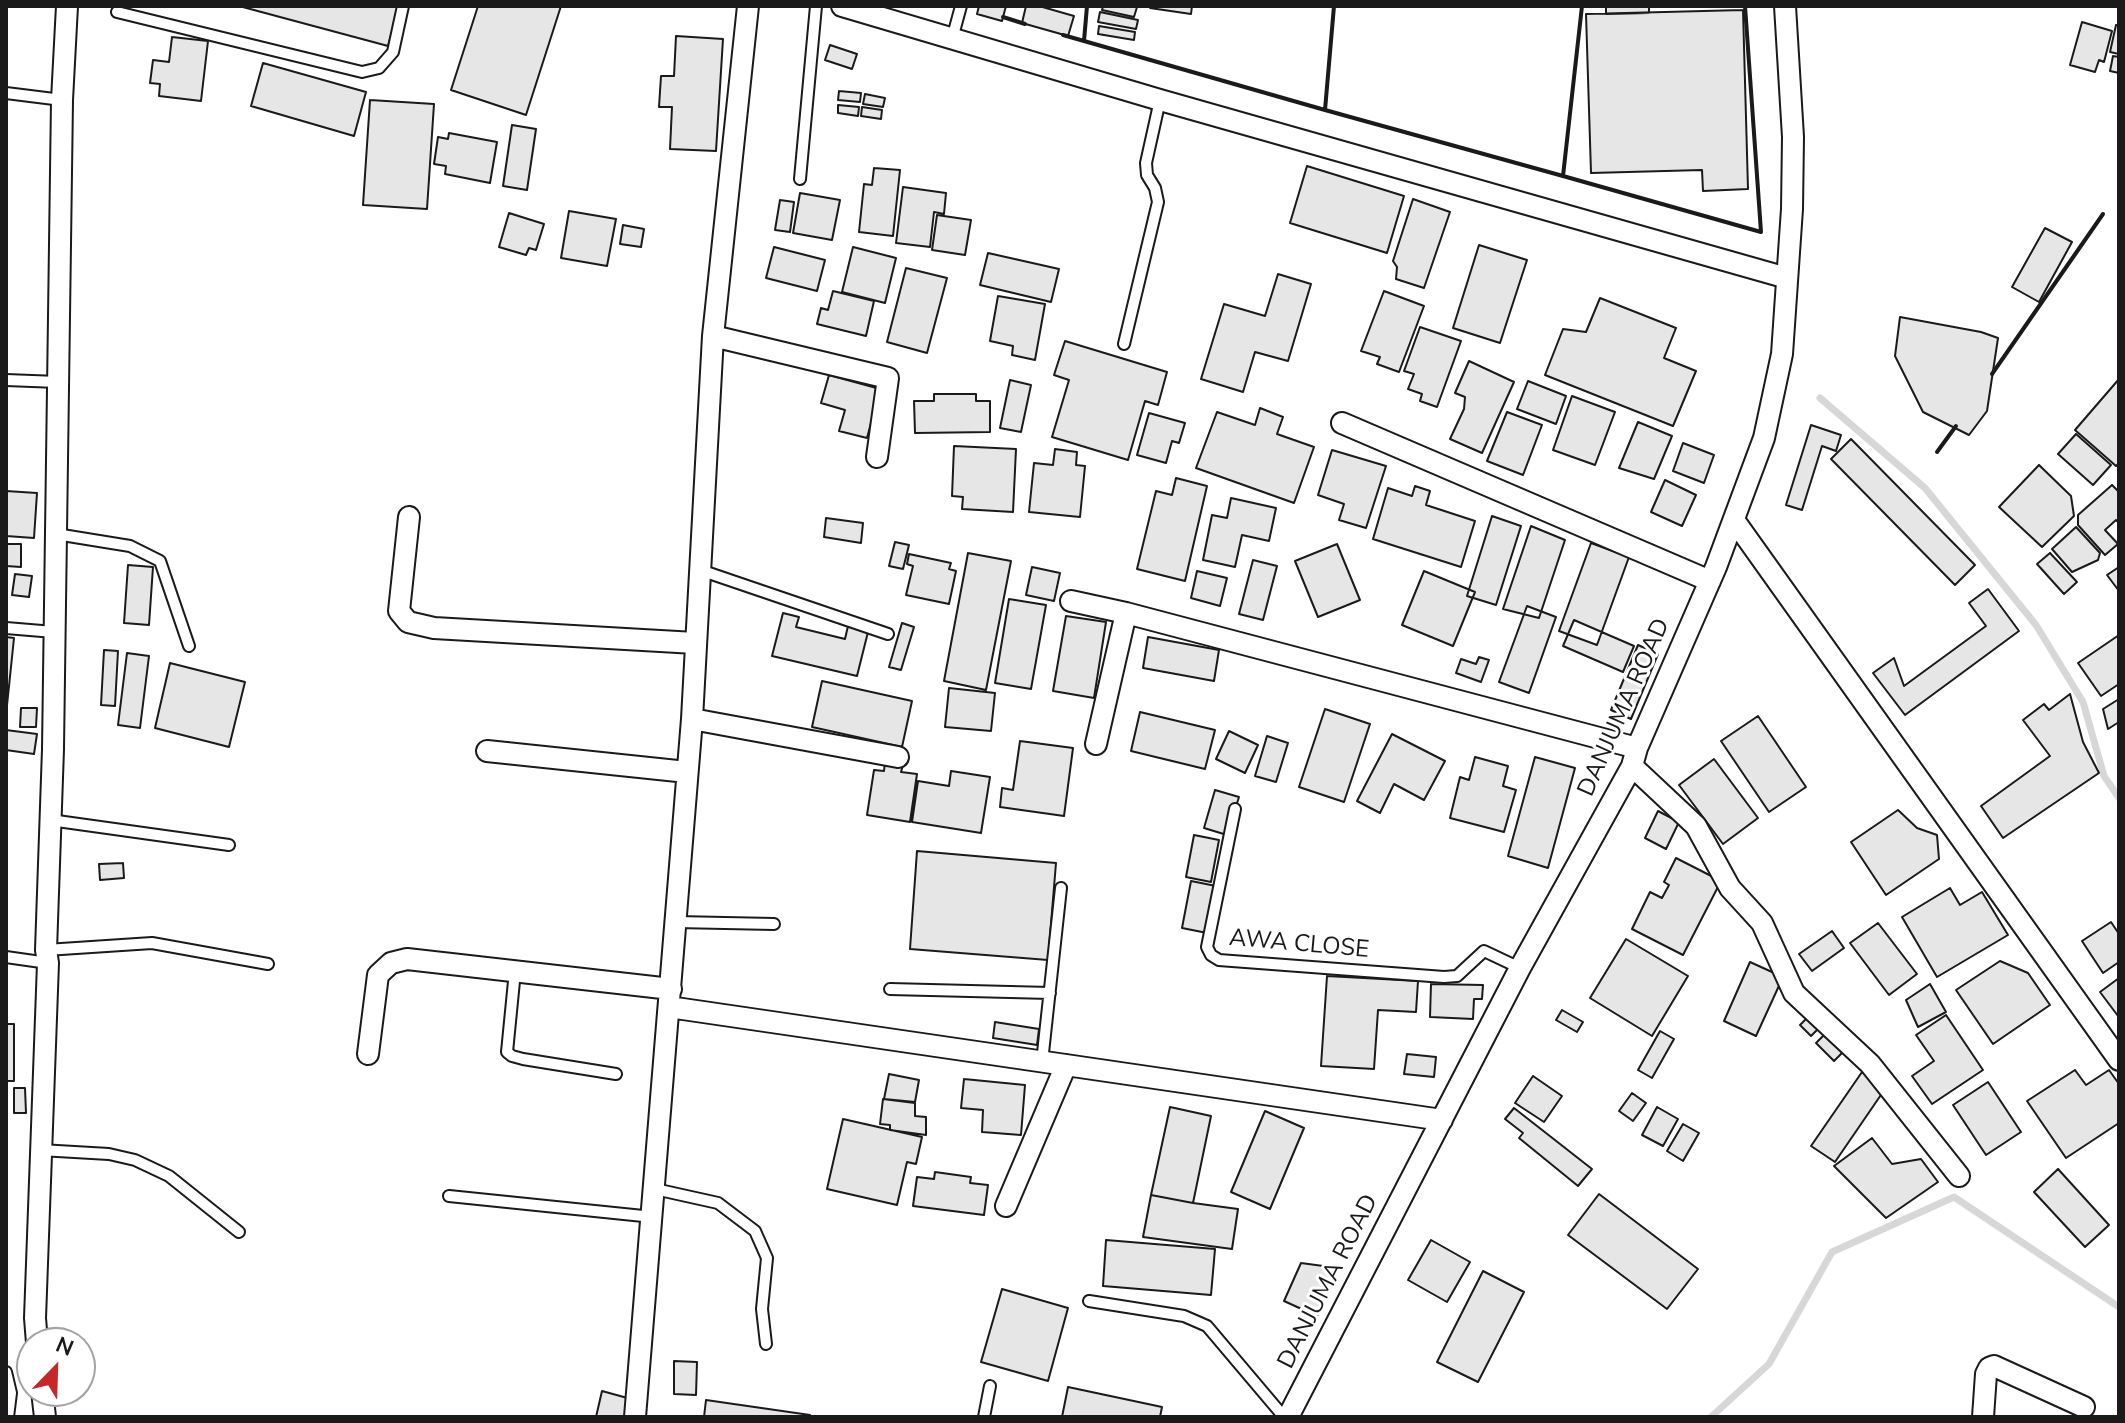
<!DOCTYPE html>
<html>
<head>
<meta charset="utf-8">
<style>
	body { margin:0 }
	#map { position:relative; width:2125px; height:1423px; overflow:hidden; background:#fff; font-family:"Nunito Sans",sans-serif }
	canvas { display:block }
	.frame { position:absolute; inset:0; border:8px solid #1a1a1a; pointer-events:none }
	.north { position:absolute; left:16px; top:1327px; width:80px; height:80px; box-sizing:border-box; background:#fff; border:2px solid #a3a3a3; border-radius:50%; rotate:23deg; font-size:22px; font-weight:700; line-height:32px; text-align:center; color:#1a1a1a }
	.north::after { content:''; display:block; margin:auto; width:28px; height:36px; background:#c62828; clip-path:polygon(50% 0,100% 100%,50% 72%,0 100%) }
</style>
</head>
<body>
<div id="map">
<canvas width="2125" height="1423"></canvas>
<div class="frame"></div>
<div class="north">N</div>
</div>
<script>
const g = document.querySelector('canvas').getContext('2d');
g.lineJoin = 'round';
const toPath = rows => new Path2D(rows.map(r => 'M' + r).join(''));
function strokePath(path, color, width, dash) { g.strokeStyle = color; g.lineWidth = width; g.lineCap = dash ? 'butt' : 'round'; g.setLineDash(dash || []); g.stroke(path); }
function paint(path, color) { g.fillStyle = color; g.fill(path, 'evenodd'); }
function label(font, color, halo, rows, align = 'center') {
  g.font = font + ' "Nunito Sans",sans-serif'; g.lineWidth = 6; g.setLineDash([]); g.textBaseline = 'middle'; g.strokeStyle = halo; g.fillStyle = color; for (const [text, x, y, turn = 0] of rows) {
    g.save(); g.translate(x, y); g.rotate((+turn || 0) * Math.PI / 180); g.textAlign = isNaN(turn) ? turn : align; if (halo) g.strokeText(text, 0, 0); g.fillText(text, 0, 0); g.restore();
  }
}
strokePath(toPath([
	[1820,398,1925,488,2036,625,2083,702,2104,776,2119,798],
	[1711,1417,1769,1364,1832,1252,1954,1197,2119,1307]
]), '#d7d7d7', 7);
const building = toPath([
	[239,6,399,6,388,46,239,6],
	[478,6,561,6,526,115,451,90,478,6],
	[979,6,1006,6,1002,21,977,14,979,6],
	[1026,6,1039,6,1074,16,1068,36,1022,23,1026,6],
	[1103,6,1132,6,1137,7,1134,17,1102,10,1103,6],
	[1151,6,1192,6,1191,14,1150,8,1151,6],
	[1606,6,1649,6,1649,13,1606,14,1606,6],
	[1743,10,1748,189,1703,191,1702,170,1591,173,1586,14,1743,10],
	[1100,12,1138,20,1136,29,1098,22,1100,12],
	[2082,22,2112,31,2104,62,2099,60,2095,72,2070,65,2082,22],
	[2116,25,2119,25,2119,54,2110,52,2116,25],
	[1099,26,1135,32,1134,40,1098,34,1099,26],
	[676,36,723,39,716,151,670,149,672,107,659,107,661,76,674,76,676,36],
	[172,37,208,41,201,101,159,96,160,84,150,83,153,60,169,62,172,37],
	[830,45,857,54,852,69,825,60,830,45],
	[2113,56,2119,57,2119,73,2110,71,2113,56],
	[263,63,366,92,354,136,251,106,263,63],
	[839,91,861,93,860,102,838,100,839,91],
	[865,94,885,98,883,107,863,104,865,94],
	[370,100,434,104,427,209,363,205,370,100],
	[838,105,859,107,858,116,838,113,838,105],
	[862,107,882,110,881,119,861,116,862,107],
	[512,125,536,129,527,190,503,186,512,125],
	[449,133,497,142,490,183,445,174,446,166,434,164,438,137,448,139,449,133],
	[1307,166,1404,196,1387,253,1290,223,1307,166],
	[874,168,900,170,893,236,859,232,864,184,872,185,874,168],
	[903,187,946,193,944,214,934,212,930,247,896,243,903,187],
	[800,193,840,200,832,240,793,233,800,193],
	[1413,199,1450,212,1424,288,1396,279,1397,267,1393,261,1413,199],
	[780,200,794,202,790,232,775,230,780,200],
	[569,211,616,219,607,266,561,258,569,211],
	[509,213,544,224,536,250,529,248,526,255,499,247,509,213],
	[937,215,971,220,965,255,932,250,937,215],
	[623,225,644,229,641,247,620,244,623,225],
	[2045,228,2072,242,2039,302,2012,287,2045,228],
	[1479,245,1527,260,1500,343,1453,328,1479,245],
	[774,247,825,260,817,291,766,278,774,247],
	[853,247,896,258,885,303,842,292,853,247],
	[988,253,1059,269,1051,302,980,285,988,253],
	[906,268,947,278,927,353,887,342,906,268],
	[1278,274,1311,284,1288,361,1255,352,1243,392,1201,379,1224,304,1265,316,1278,274],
	[833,291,874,301,866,336,817,324,821,308,828,310,833,291],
	[1384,291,1424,306,1399,372,1377,364,1380,357,1361,351,1384,291],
	[998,296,1045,304,1035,360,1012,355,1013,346,990,341,998,296],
	[1600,298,1676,328,1664,358,1696,371,1673,426,1545,375,1563,329,1586,332,1600,298],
	[1900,317,1981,332,1998,338,1987,411,1969,435,1923,412,1895,356,1900,317],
	[1420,327,1461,341,1437,407,1420,401,1422,394,1408,389,1414,374,1404,371,1420,327],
	[1065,341,1167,372,1158,405,1145,401,1128,460,1052,437,1069,380,1054,375,1065,341],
	[1469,361,1514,382,1482,453,1450,439,1464,409,1465,397,1455,393,1469,361],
	[829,375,880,389,867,438,839,431,845,410,821,403,829,375],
	[2119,379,2119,463,2116,466,2075,430,2119,379],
	[1010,380,1031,385,1021,432,1000,428,1010,380],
	[1528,381,1566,396,1556,424,1517,409,1528,381],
	[934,394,976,394,976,401,990,401,990,432,915,433,914,401,934,401,934,394],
	[1572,396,1615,412,1595,465,1553,450,1572,396],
	[1260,408,1283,417,1277,434,1314,447,1294,503,1196,468,1217,412,1255,425,1260,408],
	[1507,412,1542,425,1523,475,1487,461,1507,412],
	[1149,413,1185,423,1179,443,1172,441,1166,463,1137,455,1149,413],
	[1638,422,1672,436,1654,479,1619,468,1638,422],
	[1811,425,1841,435,1836,451,1822,446,1802,510,1786,505,1811,425],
	[2076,434,2111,465,2093,485,2058,454,2076,434],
	[1851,439,1975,565,1955,585,1831,459,1851,439],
	[1683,443,1714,455,1704,483,1673,471,1683,443],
	[954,446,1016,449,1013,512,962,509,963,497,952,496,954,446],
	[1055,449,1077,452,1076,465,1085,466,1080,517,1029,512,1034,463,1053,465,1055,449],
	[1332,450,1386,466,1366,528,1339,520,1344,504,1318,495,1332,450],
	[2039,465,2071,496,2074,516,2042,547,1999,507,2039,465],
	[1176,478,1207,486,1185,581,1137,569,1156,491,1172,495,1176,478],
	[1665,480,1696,495,1682,526,1651,512,1665,480],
	[2112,485,2119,492,2119,523,2116,520,2105,530,2118,544,2105,555,2078,525,2078,515,2112,485],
	[1415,486,1430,491,1426,505,1475,521,1461,567,1373,539,1388,488,1412,496,1415,486],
	[6,491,37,493,34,538,6,536,6,491],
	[1231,498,1276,508,1269,541,1242,535,1235,567,1203,560,1212,515,1227,518,1231,498],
	[1492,516,1521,526,1496,605,1467,596,1492,516],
	[826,518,863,523,861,543,824,537,826,518],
	[1531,526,1565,540,1539,618,1503,609,1531,526],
	[2076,527,2100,553,2098,560,2072,572,2052,549,2076,527],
	[895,542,909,545,903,569,889,566,895,542],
	[1591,543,1629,557,1597,645,1559,631,1591,543],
	[6,544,21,544,21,567,6,566,6,544],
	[1337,544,1360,600,1318,617,1295,561,1337,544],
	[968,553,1011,561,986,690,944,681,968,553],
	[2050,553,2077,582,2064,594,2037,564,2050,553],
	[909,554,951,563,949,569,956,571,949,604,906,595,913,566,907,564,909,554],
	[1253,560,1277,566,1263,620,1239,614,1253,560],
	[128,565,153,567,149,625,124,623,128,565],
	[1032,567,1060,573,1054,601,1026,595,1032,567],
	[2119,567,2119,591,2107,575,2119,567],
	[1197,571,1227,578,1220,606,1191,598,1197,571],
	[1424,571,1475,592,1453,646,1402,625,1424,571],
	[15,574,32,576,29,597,12,595,15,574],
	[1988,589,2019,631,1905,715,1873,673,1894,658,1904,686,1986,626,1969,603,1988,589],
	[1009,599,1046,605,1031,689,995,683,1009,599],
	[1527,606,1556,617,1529,693,1499,682,1527,606],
	[783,613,799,617,796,627,845,639,848,626,868,632,857,676,772,656,783,613],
	[1066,616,1106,622,1094,698,1053,691,1066,616],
	[1574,620,1634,646,1623,672,1563,646,1574,620],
	[902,623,914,627,901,670,889,667,902,623],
	[2119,635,2119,684,2101,696,2078,663,2119,635],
	[6,637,14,638,6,715,6,637],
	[1148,637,1219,650,1214,681,1143,668,1148,637],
	[1638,645,1658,654,1631,719,1611,710,1638,645],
	[104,650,118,651,115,706,101,705,104,650],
	[127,653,149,656,140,728,118,725,127,653],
	[1479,657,1489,660,1481,682,1456,673,1461,659,1476,664,1479,657],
	[170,663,245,682,229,747,155,728,170,663],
	[822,681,912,701,902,747,812,727,822,681],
	[949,688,995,693,991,731,945,727,949,688],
	[2070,694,2083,742,2099,773,2003,838,1981,806,2050,756,2023,720,2044,704,2049,710,2070,694],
	[2119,699,2119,722,2108,729,2103,709,2119,699],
	[21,708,37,708,36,727,20,727,21,708],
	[1325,709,1370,724,1344,802,1299,787,1325,709],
	[1140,712,1215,730,1205,769,1131,751,1140,712],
	[1758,716,1806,787,1769,812,1721,741,1758,716],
	[6,730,37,734,34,754,6,750,6,730],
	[1229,731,1258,745,1245,773,1216,759,1229,731],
	[1392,734,1445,761,1424,800,1394,784,1380,813,1357,801,1392,734],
	[1267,736,1288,743,1276,782,1255,776,1267,736],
	[1020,741,1073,748,1064,816,1000,807,1002,788,1013,790,1020,741],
	[1475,757,1508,766,1503,786,1516,790,1504,832,1450,818,1460,777,1469,780,1475,757],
	[1535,757,1575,768,1548,868,1508,856,1535,757],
	[1714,759,1758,818,1723,844,1679,785,1714,759],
	[885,762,903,765,901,772,917,774,910,822,867,815,874,770,884,771,885,762],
	[951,771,990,777,981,833,912,822,918,781,949,786,951,771],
	[1215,790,1239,797,1227,835,1204,828,1215,790],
	[1898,810,1917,828,1937,835,1939,859,1886,895,1851,842,1898,810],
	[1658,811,1679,822,1666,849,1645,838,1658,811],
	[1194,835,1219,840,1211,882,1186,877,1194,835],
	[917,851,1056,863,1048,960,910,949,917,851],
	[1676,858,1721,881,1683,955,1632,929,1650,892,1662,898,1669,885,1664,882,1676,858],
	[123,863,124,878,100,880,99,864,123,863],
	[1191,881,1216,886,1207,933,1182,928,1191,881],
	[1950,888,1960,905,1982,892,2008,935,1937,977,1902,917,1950,888],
	[2111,922,2119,934,2119,962,2103,973,2082,941,2111,922],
	[1878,923,1917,974,1889,995,1850,943,1878,923],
	[1832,931,1844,948,1812,971,1799,954,1832,931],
	[1626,939,1688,976,1652,1036,1590,998,1626,939],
	[2000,961,2028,973,2050,1005,1993,1044,1956,990,2000,961],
	[1750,962,1783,977,1756,1036,1724,1021,1750,962],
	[1327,976,1418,981,1416,1012,1378,1010,1374,1069,1321,1066,1327,976],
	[2119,978,2119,1015,2118,1016,2100,992,2119,978],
	[1431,984,1483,985,1482,999,1474,999,1473,1019,1430,1017,1431,984],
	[1930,984,1946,1012,1918,1027,1906,1000,1930,984],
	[1562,1010,1583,1022,1577,1032,1556,1020,1562,1010],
	[1946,1015,1983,1070,1932,1104,1912,1076,1934,1061,1916,1035,1946,1015],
	[1808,1017,1819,1028,1811,1036,1800,1025,1808,1017],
	[995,1022,1039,1029,1037,1045,993,1038,995,1022],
	[6,1024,14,1024,14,1081,6,1081,6,1024],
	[1660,1031,1674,1039,1652,1078,1638,1070,1660,1031],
	[1828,1031,1846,1049,1834,1061,1816,1043,1828,1031],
	[1407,1054,1436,1057,1434,1077,1404,1074,1407,1054],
	[2075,1070,2086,1085,2109,1070,2119,1084,2119,1123,2066,1158,2027,1101,2075,1070],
	[1862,1072,1885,1089,1835,1162,1811,1146,1862,1072],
	[889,1074,919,1080,915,1102,884,1099,889,1074],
	[1533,1076,1562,1096,1544,1122,1515,1103,1533,1076],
	[964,1079,1025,1085,1021,1135,982,1132,983,1110,961,1108,964,1079],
	[1988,1082,2021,1132,1986,1155,1953,1105,1988,1082],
	[14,1088,25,1088,26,1113,14,1113,14,1088],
	[1632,1093,1646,1103,1633,1121,1619,1111,1632,1093],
	[883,1099,915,1103,915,1116,926,1117,926,1135,890,1130,890,1125,880,1124,883,1099],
	[1170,1107,1211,1116,1193,1203,1151,1195,1170,1107],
	[1657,1107,1678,1119,1663,1146,1642,1135,1657,1107],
	[1514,1108,1592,1169,1578,1186,1519,1138,1523,1133,1505,1119,1514,1108],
	[1265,1111,1304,1128,1270,1209,1231,1192,1265,1111],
	[843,1119,922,1137,916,1164,907,1162,897,1205,827,1189,843,1119],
	[1683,1124,1699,1133,1683,1161,1667,1151,1683,1124],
	[1872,1138,1892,1164,1921,1159,1938,1182,1886,1218,1834,1166,1872,1138],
	[2058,1169,2109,1225,2085,1247,2034,1192,2058,1169],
	[935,1172,971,1177,970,1183,988,1185,984,1215,913,1206,917,1177,934,1179,935,1172],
	[1599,1194,1698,1269,1667,1309,1568,1235,1599,1194],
	[1151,1195,1193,1203,1238,1209,1232,1249,1143,1237,1151,1195],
	[1106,1240,1215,1249,1211,1295,1103,1286,1106,1240],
	[1431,1240,1470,1262,1447,1302,1408,1280,1431,1240],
	[1301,1263,1338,1268,1317,1316,1284,1301,1301,1263],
	[1483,1271,1524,1292,1478,1382,1437,1362,1483,1271],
	[1002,1289,1068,1308,1048,1381,981,1362,1002,1289],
	[674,1361,697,1362,696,1395,674,1394,674,1361],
	[1068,1387,1162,1407,1160,1417,1062,1417,1068,1387],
	[602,1391,631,1399,626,1417,596,1417,602,1391],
	[706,1400,810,1415,810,1417,704,1417,706,1400]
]);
paint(building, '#e6e6e6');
strokePath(building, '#1a1a1a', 2);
const service = toPath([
	[117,12,362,72,379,68,393,52,403,6],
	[952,39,961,6],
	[6,93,62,100],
	[800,179,816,6],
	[1124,344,1158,202,1155,188,1147,175,1146,163,1160,100],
	[6,380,58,382],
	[56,534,130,546,160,561,189,646],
	[700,570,888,634],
	[6,628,54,632],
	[1235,809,1207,947,1211,955,1219,960,1444,977,1457,976,1484,951,1520,968],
	[50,820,229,845],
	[676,922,774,924],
	[46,950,152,943,268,964],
	[6,957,48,963],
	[515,971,507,1052,512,1056,523,1059,616,1074],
	[890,989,1050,993],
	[1042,1062,1061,888],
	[40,1150,109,1154,135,1160,169,1176,239,1232],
	[655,1189,718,1203,755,1231,767,1258,762,1309,766,1344],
	[449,1196,653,1217],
	[1089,1301,1184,1316,1207,1326,1284,1417],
	[6,1372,11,1393,8,1417],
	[984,1417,990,1386]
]);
const minor = toPath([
	[842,6,1160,100,1787,278],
	[713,336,888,378,877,457],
	[1342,423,1710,581],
	[409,517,399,611,408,622,434,628,695,643],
	[1734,520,2119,1060],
	[1071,601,1126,613,1637,748],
	[692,719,898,757],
	[1096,744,1126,613],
	[487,751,687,772],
	[1632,766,1696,826,1730,888,1762,923,1794,993,1870,1064,1959,1176],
	[669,1007,1442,1120],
	[368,1054,378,975,391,963,407,959,671,989],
	[1006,1206,1066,1065],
	[37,1343,35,1318,48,963,46,950,53,749,62,100,67,6],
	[42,1391,45,1417],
	[635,1417,692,719,713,336,748,6],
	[1288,1417,1520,968,1632,766,1637,748,1716,567,1764,438,1782,354,1792,209,1793,137,1785,6],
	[1983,1417,1986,1374,1989,1368,1994,1366,2084,1407]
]);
strokePath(service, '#1a1a1a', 14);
strokePath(minor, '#1a1a1a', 24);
strokePath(service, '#fff', 10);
strokePath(minor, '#fff', 20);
strokePath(toPath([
	[1003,17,1025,24],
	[1063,35,1084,41,1087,6],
	[1084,41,1325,110,1334,6],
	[1325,110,1563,176,1582,6],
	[1563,176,1761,232,1745,6],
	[1992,374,2103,214],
	[1937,452,1956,426]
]), '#1a1a1a', 4);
label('24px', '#1a1a1a', '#fff', [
	["DANJUMA ROAD",1625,708,-66],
	["AWA CLOSE",1299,945,5],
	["DANJUMA ROAD",1329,1282,-63]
]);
</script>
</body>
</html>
